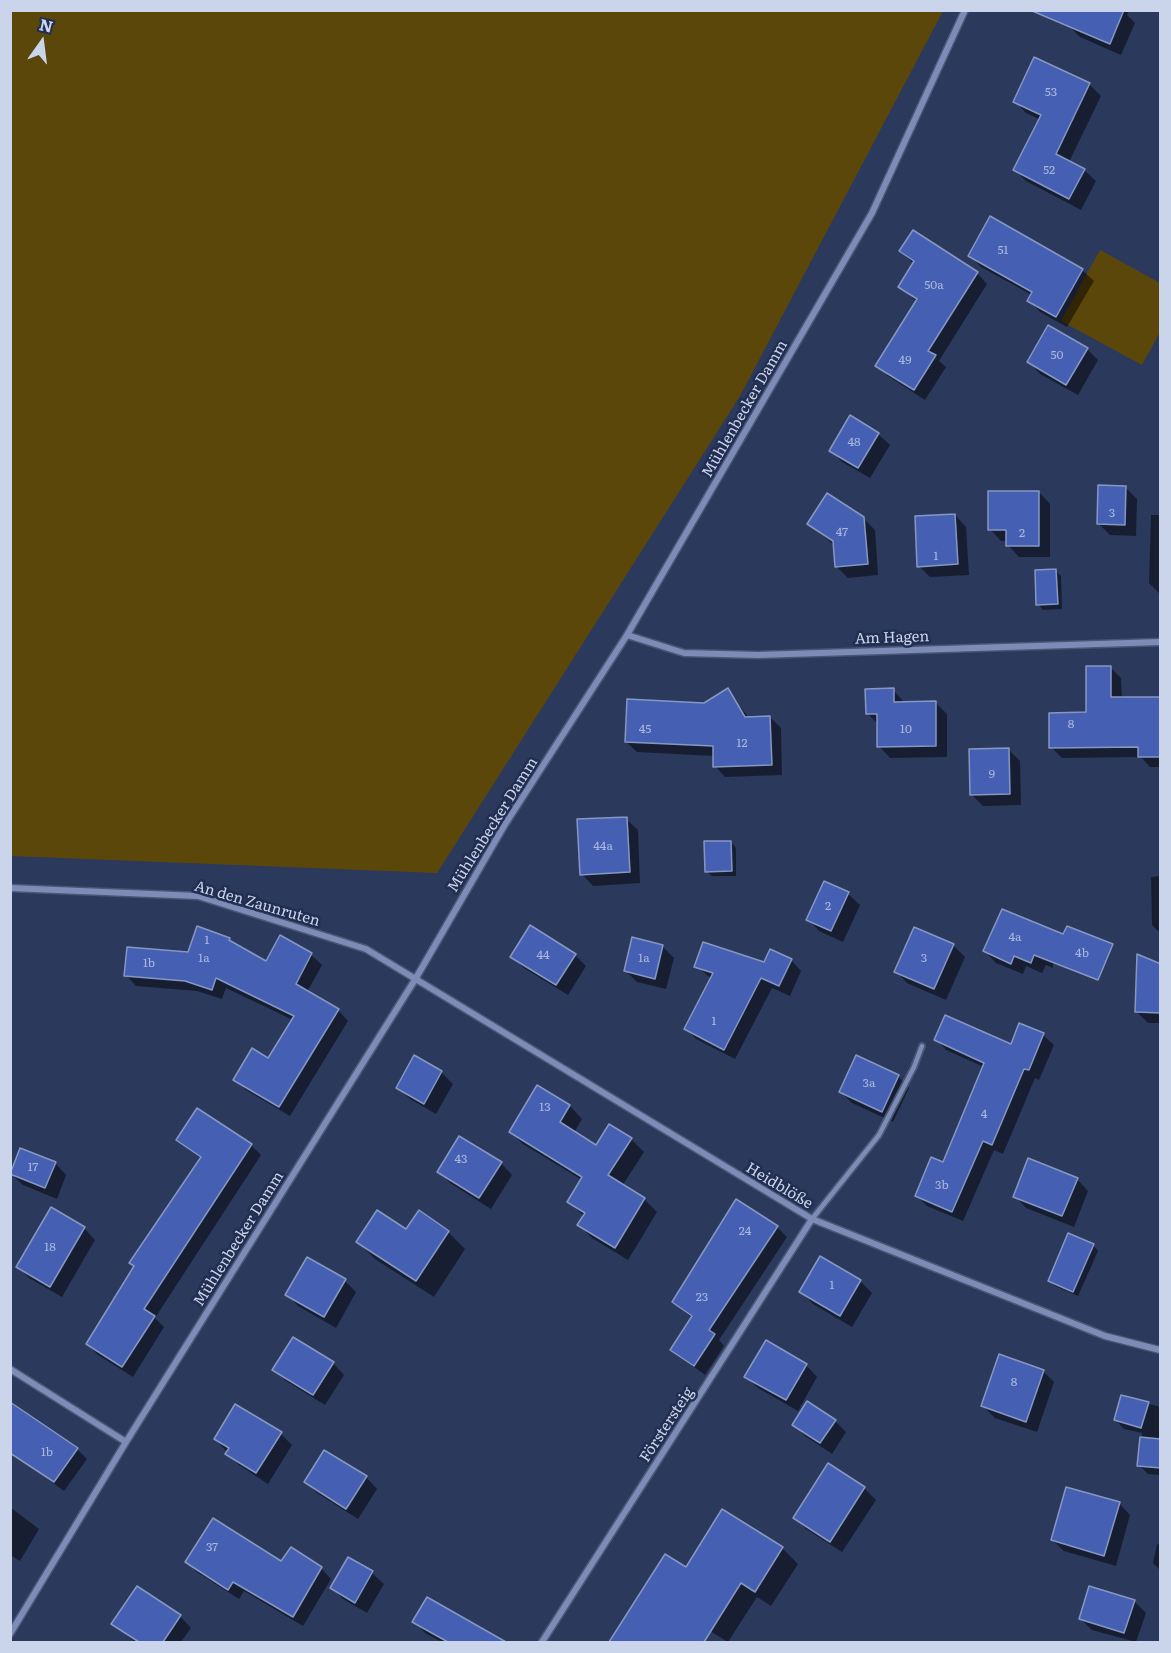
<!DOCTYPE html>
<html>
<head>
<meta charset="utf-8">
<style>
	body { margin:0 }
	#map { position:relative; width:1171px; height:1653px; overflow:hidden; background:#2b395d; font-family:Literata,serif }
	canvas { display:block }
	.frame { position:absolute; inset:0; border:12px solid #cad4ea; pointer-events:none }
	.north { position:absolute; left:12px; top:12px; width:60px; height:60px; -webkit-text-stroke:4px #222e52; paint-order:stroke; rotate:14deg; font-size:16px; font-weight:700; line-height:24px; text-align:center; color:#cad4ea }
	.north::after { content:''; display:block; margin:auto; width:21px; height:27px; background:#cad4ea; clip-path:polygon(50% 0,100% 100%,50% 72%,0 100%) }
</style>
</head>
<body>
<div id="map">
<canvas width="1171" height="1653"></canvas>
<div class="frame"></div>
<div class="north">N</div>
</div>
<script>
const g = document.querySelector('canvas').getContext('2d');
g.lineJoin = 'round';
function paint(path, color) { g.fillStyle = color; g.fill(path, 'evenodd'); }
const toPath = rows => new Path2D(rows.map(r => 'M' + r).join(''));
function strokePath(path, color, width, dash) { g.strokeStyle = color; g.lineWidth = width; g.lineCap = dash ? 'butt' : 'round'; g.setLineDash(dash || []); g.stroke(path); }
function label(font, color, halo, rows, align = 'center') {
  g.font = font + ' Literata,serif'; g.lineWidth = 5; g.setLineDash([]); g.textBaseline = 'middle'; g.strokeStyle = halo; g.fillStyle = color; for (const [text, x, y, turn = 0] of rows) {
    g.save(); g.translate(x, y); g.rotate((+turn || 0) * Math.PI / 180); g.textAlign = isNaN(turn) ? turn : align; if (halo) g.strokeText(text, 0, 0); g.fillText(text, 0, 0); g.restore();
  }
}
paint(toPath([
	[11,10,943,11,740,396,437,873,11,856],
	[1100,250,1160,283,1160,332,1142,365,1061,321]
]), '#5c470b');
paint(toPath([
	[1075,10,1129,10,1127,15,1135,23,1121,55,1080,37,1069,26],
	[1089,84,1101,96,1069,162,1084,170,1096,181,1081,210,1026,181,1015,170,1041,120,1026,113,1015,101],
	[901,251,977,273,987,284,939,361,946,367,925,400,888,376,877,365,917,302,900,287,914,264],
	[969,255,1082,270,1094,281,1067,327,1040,312,1029,300,1032,295,981,267],
	[1087,349,1098,360,1078,395,1040,374,1029,362],
	[878,434,890,445,870,478,842,462,831,450],
	[1125,487,1137,499,1136,536,1110,535,1099,524],
	[1039,492,1050,504,1050,557,1019,557,1008,545,1007,541,1001,541,990,529],
	[955,515,966,527,969,575,930,577,919,566],
	[1151,515,1160,515,1160,594,1149,583],
	[863,518,875,530,878,575,848,578,836,566,834,545,809,524],
	[1056,571,1061,576,1062,609,1043,610,1038,604],
	[1110,667,1121,678,1122,698,1160,698,1160,767,1150,767,1141,757,1062,758,1051,747,1087,714],
	[727,690,749,718,770,717,781,728,782,775,725,777,715,766,714,756,637,752,626,742,705,704],
	[893,690,905,703,935,702,947,714,947,757,890,758,879,746,878,724,867,713],
	[1009,750,1020,761,1021,805,983,806,971,794],
	[626,819,638,830,640,883,593,886,582,874],
	[731,842,736,848,736,876,712,876,706,871],
	[1160,876,1160,933,1152,925,1151,877],
	[825,883,848,894,860,905,843,942,819,931,808,919],
	[280,937,311,955,322,965,307,992,338,1010,348,1021,290,1116,246,1090,235,1080,269,1060,293,1020,226,988,222,999,197,991,136,986,126,975,229,939,237,947,266,963],
	[1053,938,1053,968,1046,965,1042,973,1026,966,1023,974,996,963,985,951],
	[953,945,965,957,946,1000,907,983,896,971],
	[662,946,674,958,666,989,637,982,626,971],
	[575,955,586,966,568,995,524,968,512,956],
	[791,960,801,971,790,996,772,988,735,1059,696,1039,686,1029,712,979,696,966,764,964],
	[1160,966,1160,1023,1148,1023,1136,1011],
	[1043,1035,1054,1045,1039,1080,1035,1078,1003,1154,994,1150,963,1221,927,1206,917,1196,944,1164,984,1067,946,1050,936,1039,1011,1046],
	[415,1058,441,1072,453,1084,436,1114,410,1099,398,1088],
	[898,1076,909,1088,893,1122,852,1103,840,1091],
	[537,1087,570,1106,582,1119,574,1133,597,1147,631,1139,644,1152,622,1186,644,1199,657,1212,628,1260,592,1238,579,1225,584,1216,569,1202,582,1180,523,1144,510,1132],
	[178,1140,251,1145,261,1155,155,1318,164,1327,133,1377,98,1355,87,1344,202,1159],
	[55,1163,66,1175,57,1199,23,1185,11,1174],
	[501,1163,512,1175,491,1209,450,1183,439,1171],
	[1077,1179,1088,1191,1074,1227,1026,1208,1015,1196],
	[777,1227,787,1237,719,1340,724,1346,705,1375,671,1350,692,1318,673,1302],
	[84,1228,95,1240,62,1297,29,1278,18,1267],
	[407,1231,448,1232,465,1249,434,1297,375,1259,358,1242],
	[1093,1245,1098,1251,1078,1296,1055,1286,1049,1280],
	[821,1258,860,1281,872,1293,852,1327,813,1304,801,1292],
	[345,1281,356,1292,336,1328,298,1306,287,1294],
	[333,1363,344,1375,325,1405,286,1381,274,1369],
	[806,1365,817,1377,798,1411,758,1388,746,1377],
	[1043,1371,1054,1382,1037,1432,995,1418,983,1406],
	[1122,1396,1160,1407,1160,1475,1148,1474,1139,1465,1142,1433,1124,1429,1115,1419],
	[835,1421,846,1432,832,1454,805,1436,794,1425],
	[281,1434,292,1445,268,1484,239,1465,215,1439],
	[77,1449,87,1459,64,1491,18,1457],
	[366,1477,377,1489,358,1519,317,1493,306,1482],
	[864,1488,876,1500,842,1552,806,1529,795,1518],
	[1119,1503,1130,1515,1116,1566,1064,1551,1052,1540],
	[10,1507,39,1529,20,1561,10,1555],
	[1157,1544,1160,1545,1160,1570,1153,1563],
	[782,1548,798,1564,771,1606,757,1597,728,1642,700,1625,689,1642,610,1642,665,1556,687,1569],
	[348,1559,372,1573,384,1584,367,1613,343,1599,332,1588],
	[187,1562,281,1563,321,1568,331,1579,303,1626,244,1591,239,1599,197,1572],
	[1134,1601,1146,1613,1136,1642,1092,1630,1080,1618],
	[180,1616,191,1628,181,1642,135,1642,113,1624],
	[414,1621,484,1631,495,1642,442,1642,425,1633]
]), '#0007');
const building = toPath([
	[1030,10,1124,10,1110,44,1030,10],
	[1034,57,1090,83,1056,154,1085,169,1069,199,1013,170,1041,115,1013,102,1034,57],
	[990,216,1083,269,1056,317,1027,301,1032,292,968,256,990,216],
	[913,230,978,272,928,351,936,355,914,390,875,366,917,299,898,287,914,261,899,251,913,230],
	[1048,325,1088,348,1066,385,1027,362,1048,325],
	[850,415,879,433,858,468,829,451,850,415],
	[1098,485,1126,486,1125,525,1097,524,1098,485],
	[988,491,1039,491,1039,546,1006,546,1006,530,988,530,988,491],
	[827,493,864,517,868,564,835,567,833,541,807,524,827,493],
	[955,514,958,564,917,567,915,516,955,514],
	[1056,569,1058,604,1036,605,1035,570,1056,569],
	[1086,666,1111,666,1111,697,1161,697,1161,757,1138,757,1138,747,1049,748,1049,713,1086,712,1086,666],
	[728,688,745,717,770,716,772,765,713,767,713,746,625,742,627,699,704,703,728,688],
	[894,688,894,702,936,701,936,746,877,747,877,714,866,714,865,689,894,688],
	[1009,748,1010,794,970,795,969,749,1009,748],
	[627,817,630,872,580,875,577,819,627,817],
	[704,841,731,841,732,871,705,872,704,841],
	[824,881,849,892,831,931,806,920,824,881],
	[1002,909,1063,934,1067,926,1113,944,1098,980,1034,955,1031,963,1014,956,1011,964,983,951,1002,909],
	[530,925,576,954,556,985,510,957,530,925],
	[197,926,230,938,229,940,266,961,280,935,312,953,296,984,339,1009,279,1107,233,1080,252,1048,268,1058,294,1016,216,978,212,990,185,981,124,976,127,947,188,952,197,926],
	[914,927,954,944,934,989,894,972,914,927],
	[632,937,663,945,655,979,624,971,632,937],
	[703,942,764,962,770,949,792,959,779,986,761,978,724,1050,684,1029,713,973,694,967,703,942],
	[1137,954,1161,964,1161,1013,1135,1012,1137,954],
	[945,1015,1011,1044,1019,1023,1044,1033,1029,1070,1024,1069,992,1145,983,1141,952,1212,915,1196,931,1157,943,1162,984,1063,934,1040,945,1015],
	[414,1055,442,1071,424,1104,396,1088,414,1055],
	[856,1055,899,1075,882,1112,839,1092,856,1055],
	[537,1085,570,1105,560,1122,596,1145,609,1124,632,1138,608,1175,645,1198,615,1248,577,1225,585,1213,567,1202,582,1177,509,1132,537,1085],
	[197,1108,252,1144,144,1309,155,1316,122,1367,86,1344,134,1266,129,1263,201,1157,176,1140,197,1108],
	[459,1136,502,1162,479,1198,437,1172,459,1136],
	[20,1148,56,1162,45,1188,10,1174,20,1148],
	[1028,1158,1078,1178,1062,1216,1013,1197,1028,1158],
	[736,1199,778,1226,709,1330,715,1334,694,1366,670,1350,692,1316,672,1302,736,1199],
	[51,1207,85,1227,50,1287,16,1267,51,1207],
	[377,1210,406,1229,419,1210,449,1231,416,1281,356,1242,377,1210],
	[1068,1233,1094,1244,1073,1292,1048,1281,1068,1233],
	[820,1256,861,1280,840,1316,799,1292,820,1256],
	[307,1257,346,1279,324,1317,285,1295,307,1257],
	[293,1337,334,1362,313,1395,272,1370,293,1337],
	[766,1340,807,1364,786,1400,744,1377,766,1340],
	[999,1354,1044,1370,1026,1422,981,1406,999,1354],
	[1121,1395,1149,1402,1141,1428,1114,1420,1121,1395],
	[807,1401,836,1420,820,1443,792,1425,807,1401],
	[10,1402,78,1448,54,1482,10,1453,10,1402],
	[235,1404,282,1432,256,1473,225,1454,229,1448,214,1439,235,1404],
	[1140,1437,1161,1439,1161,1468,1137,1466,1140,1437],
	[324,1450,367,1476,346,1509,304,1482,324,1450],
	[828,1463,865,1487,830,1542,793,1518,828,1463],
	[1066,1487,1120,1502,1104,1556,1051,1540,1066,1487],
	[722,1509,783,1547,755,1592,741,1583,704,1642,609,1642,665,1554,686,1567,722,1509],
	[213,1518,281,1561,291,1547,322,1567,293,1617,233,1582,228,1590,185,1562,213,1518],
	[348,1557,373,1571,355,1603,330,1588,348,1557],
	[137,1586,181,1615,163,1642,139,1642,111,1624,137,1586],
	[1089,1586,1135,1600,1124,1633,1079,1619,1089,1586],
	[427,1597,506,1642,448,1642,412,1622,427,1597]
]);
paint(building, '#4560b3');
strokePath(building, '#8697c2', 1.5);
const lane = toPath([
	[812,1219,879,1135,914,1067,922,1046]
]);
const street = toPath([
	[627,635,684,653,758,655,1160,642],
	[10,888,198,896,366,949,812,1219,1105,1336,1160,1350],
	[10,1369,126,1442],
	[10,1634,126,1442,416,978,504,826,627,635,872,213,965,10],
	[542,1642,812,1219]
]);
strokePath(lane, '#4b5574', 8);
strokePath(street, '#4b5574', 9);
strokePath(lane, '#7c8cb7', 4.5);
strokePath(street, '#7c8cb7', 6);
label('12px', '#a9b7dc', null, [
	["53",1051,92],
	["52",1049,170],
	["51",1003,250],
	["50a",934,285],
	["50",1057,355],
	["49",905,360],
	["48",854,442],
	["3",1112,513],
	["47",842,532],
	["2",1022,533],
	["1",936,556],
	["8",1071,724],
	["45",645,729],
	["10",906,729],
	["12",742,743],
	["9",992,774],
	["44a",603,846],
	["2",828,906],
	["4a",1015,937],
	["1",207,940],
	["4b",1082,953],
	["44",543,955],
	["1a",204,958],
	["1a",644,958],
	["3",924,958],
	["1b",149,963],
	["1",714,1021],
	["3a",869,1083],
	["13",545,1107],
	["4",984,1114],
	["43",461,1159],
	["17",33,1167],
	["3b",942,1185],
	["24",745,1231],
	["18",50,1247],
	["1",832,1285],
	["23",702,1297],
	["8",1014,1382],
	["1b",47,1452],
	["37",212,1547]
]);
label('15px', '#cad4ea', '#222e52', [
	["Mühlenbecker Damm",745,409,-60],
	["Am Hagen",892,638,-2],
	["Mühlenbecker Damm",493,825,-58],
	["An den Zaunruten",257,904,16],
	["Heidblöße",779,1186,31],
	["Mühlenbecker Damm",239,1239,-58],
	["Förstersteig",667,1425,-57]
]);
</script>
</body>
</html>
